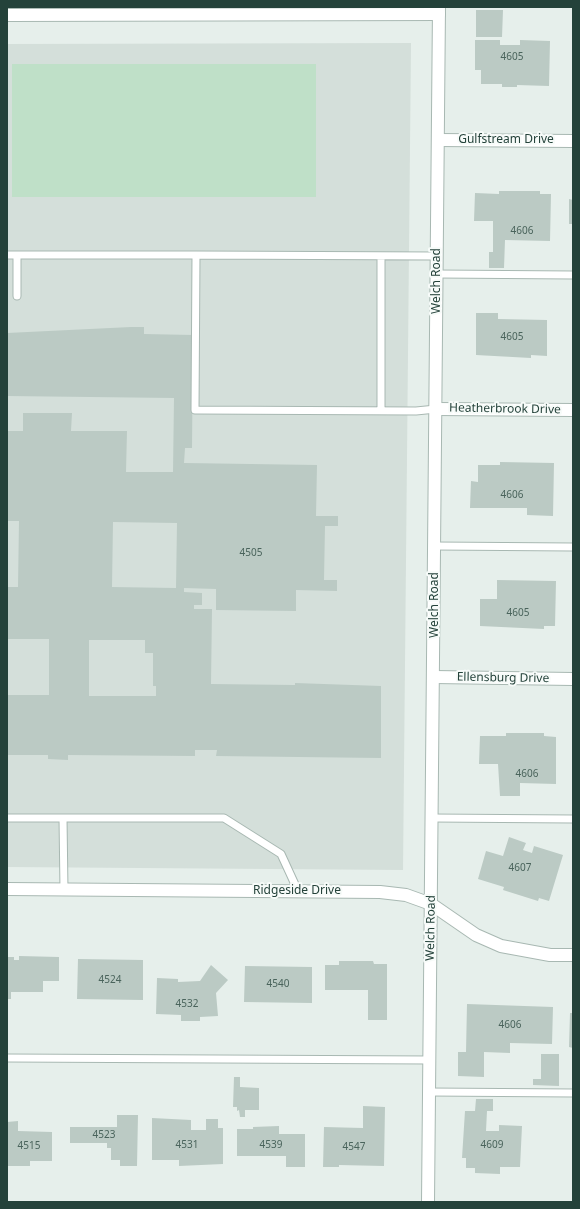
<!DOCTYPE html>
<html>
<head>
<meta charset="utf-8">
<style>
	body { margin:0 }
	#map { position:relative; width:580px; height:1209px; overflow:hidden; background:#e6efeb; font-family:"Noto Sans",sans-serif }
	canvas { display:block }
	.frame { position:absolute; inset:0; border:8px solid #24423a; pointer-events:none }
</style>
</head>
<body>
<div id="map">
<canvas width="580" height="1209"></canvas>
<div class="frame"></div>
</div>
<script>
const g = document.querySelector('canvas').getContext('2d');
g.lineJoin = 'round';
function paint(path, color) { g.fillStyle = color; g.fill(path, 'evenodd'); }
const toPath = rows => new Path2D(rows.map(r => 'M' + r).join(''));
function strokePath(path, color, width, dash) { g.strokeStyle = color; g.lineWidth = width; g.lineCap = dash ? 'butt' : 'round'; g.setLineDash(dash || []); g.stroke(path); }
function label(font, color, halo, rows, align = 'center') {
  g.font = font + ' "Noto Sans",sans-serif'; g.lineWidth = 4; g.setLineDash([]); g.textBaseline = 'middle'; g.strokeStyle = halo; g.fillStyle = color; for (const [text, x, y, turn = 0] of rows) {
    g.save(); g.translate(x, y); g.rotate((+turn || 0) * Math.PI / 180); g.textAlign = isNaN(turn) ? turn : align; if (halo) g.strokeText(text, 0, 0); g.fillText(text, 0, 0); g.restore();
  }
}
paint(toPath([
	[411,43,403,870,7,867,7,44]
]), '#d4dfda');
paint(toPath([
	[12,64,316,64,316,197,12,197]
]), '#bfe0c8');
paint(toPath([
	[476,10,503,10,502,37,476,37],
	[475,40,500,40,500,45,520,45,520,40,550,41,549,86,517,85,517,87,502,87,502,84,481,84,481,70,475,70],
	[499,191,540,191,540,194,551,194,550,241,505,240,504,268,489,268,489,252,493,252,493,221,474,221,475,193,499,194],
	[569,199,573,200,573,224,569,224],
	[476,313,498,313,498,319,547,320,547,356,531,355,531,358,476,355],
	[131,327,144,327,144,334,193,335,192,448,185,448,184,463,317,465,316,516,338,516,338,526,325,526,324,580,337,580,337,591,296,590,296,611,216,610,216,589,184,588,184,592,202,593,202,605,194,605,194,609,212,609,211,684,295,685,295,683,381,686,381,758,216,756,217,750,195,750,195,756,68,755,68,760,48,759,48,755,7,755,7,695,49,695,49,639,7,639,7,587,18,587,19,521,7,521,7,431,23,431,23,413,72,413,71,431,127,431,126,472,173,472,174,398,7,396,7,333],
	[113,522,177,523,176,588,112,587],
	[89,640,145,640,145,653,153,653,153,686,156,686,156,696,89,696],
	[500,462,554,463,553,516,527,515,527,508,470,508,471,481,478,482,478,465,500,465],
	[497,580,556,581,555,626,544,626,544,629,480,626,480,599,497,599],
	[506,733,544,733,544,736,556,737,556,784,520,783,520,796,500,796,498,764,479,764,480,736,506,736],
	[509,837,526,843,523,850,532,853,534,846,563,855,549,901,539,898,538,901,503,890,504,887,478,879,486,851,503,856],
	[19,956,59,957,59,981,43,981,43,992,11,992,11,999,7,999,7,957,14,957,14,960,19,960],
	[78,959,143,960,143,1000,77,999],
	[339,961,373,961,374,964,387,964,387,1020,368,1020,368,990,325,990,325,965,339,965],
	[211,965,228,980,216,993,218,1016,200,1017,200,1021,181,1021,181,1015,156,1014,157,978,178,979,178,982,200,981],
	[245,966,312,967,312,1003,244,1002],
	[467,1004,553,1007,552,1044,510,1043,510,1053,484,1052,484,1077,458,1076,458,1052,466,1052],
	[570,1013,573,1013,573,1048,569,1047],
	[541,1054,559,1054,559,1086,533,1085,533,1079,541,1079],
	[234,1077,240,1077,240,1087,259,1088,259,1110,245,1110,245,1117,240,1117,239,1110,237,1111,237,1107,233,1107],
	[476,1099,493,1099,493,1111,487,1111,486,1131,499,1131,499,1125,522,1126,520,1167,500,1167,500,1174,475,1173,475,1168,466,1168,466,1158,462,1158,465,1111,475,1111],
	[363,1106,385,1107,384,1166,339,1165,339,1167,323,1167,324,1127,363,1128],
	[117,1115,138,1115,137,1166,120,1166,120,1160,111,1160,111,1148,107,1148,107,1143,70,1143,70,1127,117,1127],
	[152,1118,191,1120,191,1130,206,1130,206,1119,218,1119,218,1128,223,1128,223,1164,179,1166,179,1160,152,1160],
	[18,1121,18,1131,52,1132,52,1161,30,1161,30,1166,7,1166,7,1122],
	[279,1126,279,1134,305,1134,305,1167,286,1167,286,1156,237,1156,237,1129,253,1129,253,1127]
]), '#bbcac4');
const service = toPath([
	[7,255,196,255],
	[17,255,17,296],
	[437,274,573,275],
	[436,409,416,411,195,410,196,255,437,256],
	[381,410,381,256],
	[435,546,573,547],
	[7,818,224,818,281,854,298,891],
	[63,818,64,890],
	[432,818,573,819],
	[7,1058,430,1060],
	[429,1092,573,1093]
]);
const minor = toPath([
	[7,15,439,14],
	[438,140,573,141],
	[436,409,573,410],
	[434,677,573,679],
	[7,889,380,892,406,895,431,904,476,935,501,946,550,955,573,955]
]);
const tertiary = toPath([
	[428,1202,439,7]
]);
strokePath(service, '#a8b8b2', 9);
strokePath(minor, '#a8b8b2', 14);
strokePath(tertiary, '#a8b8b2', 14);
strokePath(service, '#fff', 7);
strokePath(minor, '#fff', 12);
strokePath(tertiary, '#fff', 12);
label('10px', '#4a645c', null, [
	["4605",512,57],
	["4606",522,231],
	["4605",512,337],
	["4606",512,495],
	["4505",251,553],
	["4605",518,613],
	["4606",527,774],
	["4607",520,868],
	["4524",110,980],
	["4540",278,984],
	["4532",187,1004],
	["4606",510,1025],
	["4523",104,1135],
	["4531",187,1145],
	["4539",271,1145],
	["4609",492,1145],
	["4515",29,1146],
	["4547",354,1147]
]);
label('12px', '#24423a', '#f7fbf9', [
	["Gulfstream Drive",506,140],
	["Welch Road",437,281,-90],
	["Heatherbrook Drive",505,409,1],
	["Welch Road",435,605,-90],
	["Ellensburg Drive",503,678,1],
	["Ridgeside Drive",297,891],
	["Welch Road",431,928,-89]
]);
</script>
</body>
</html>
